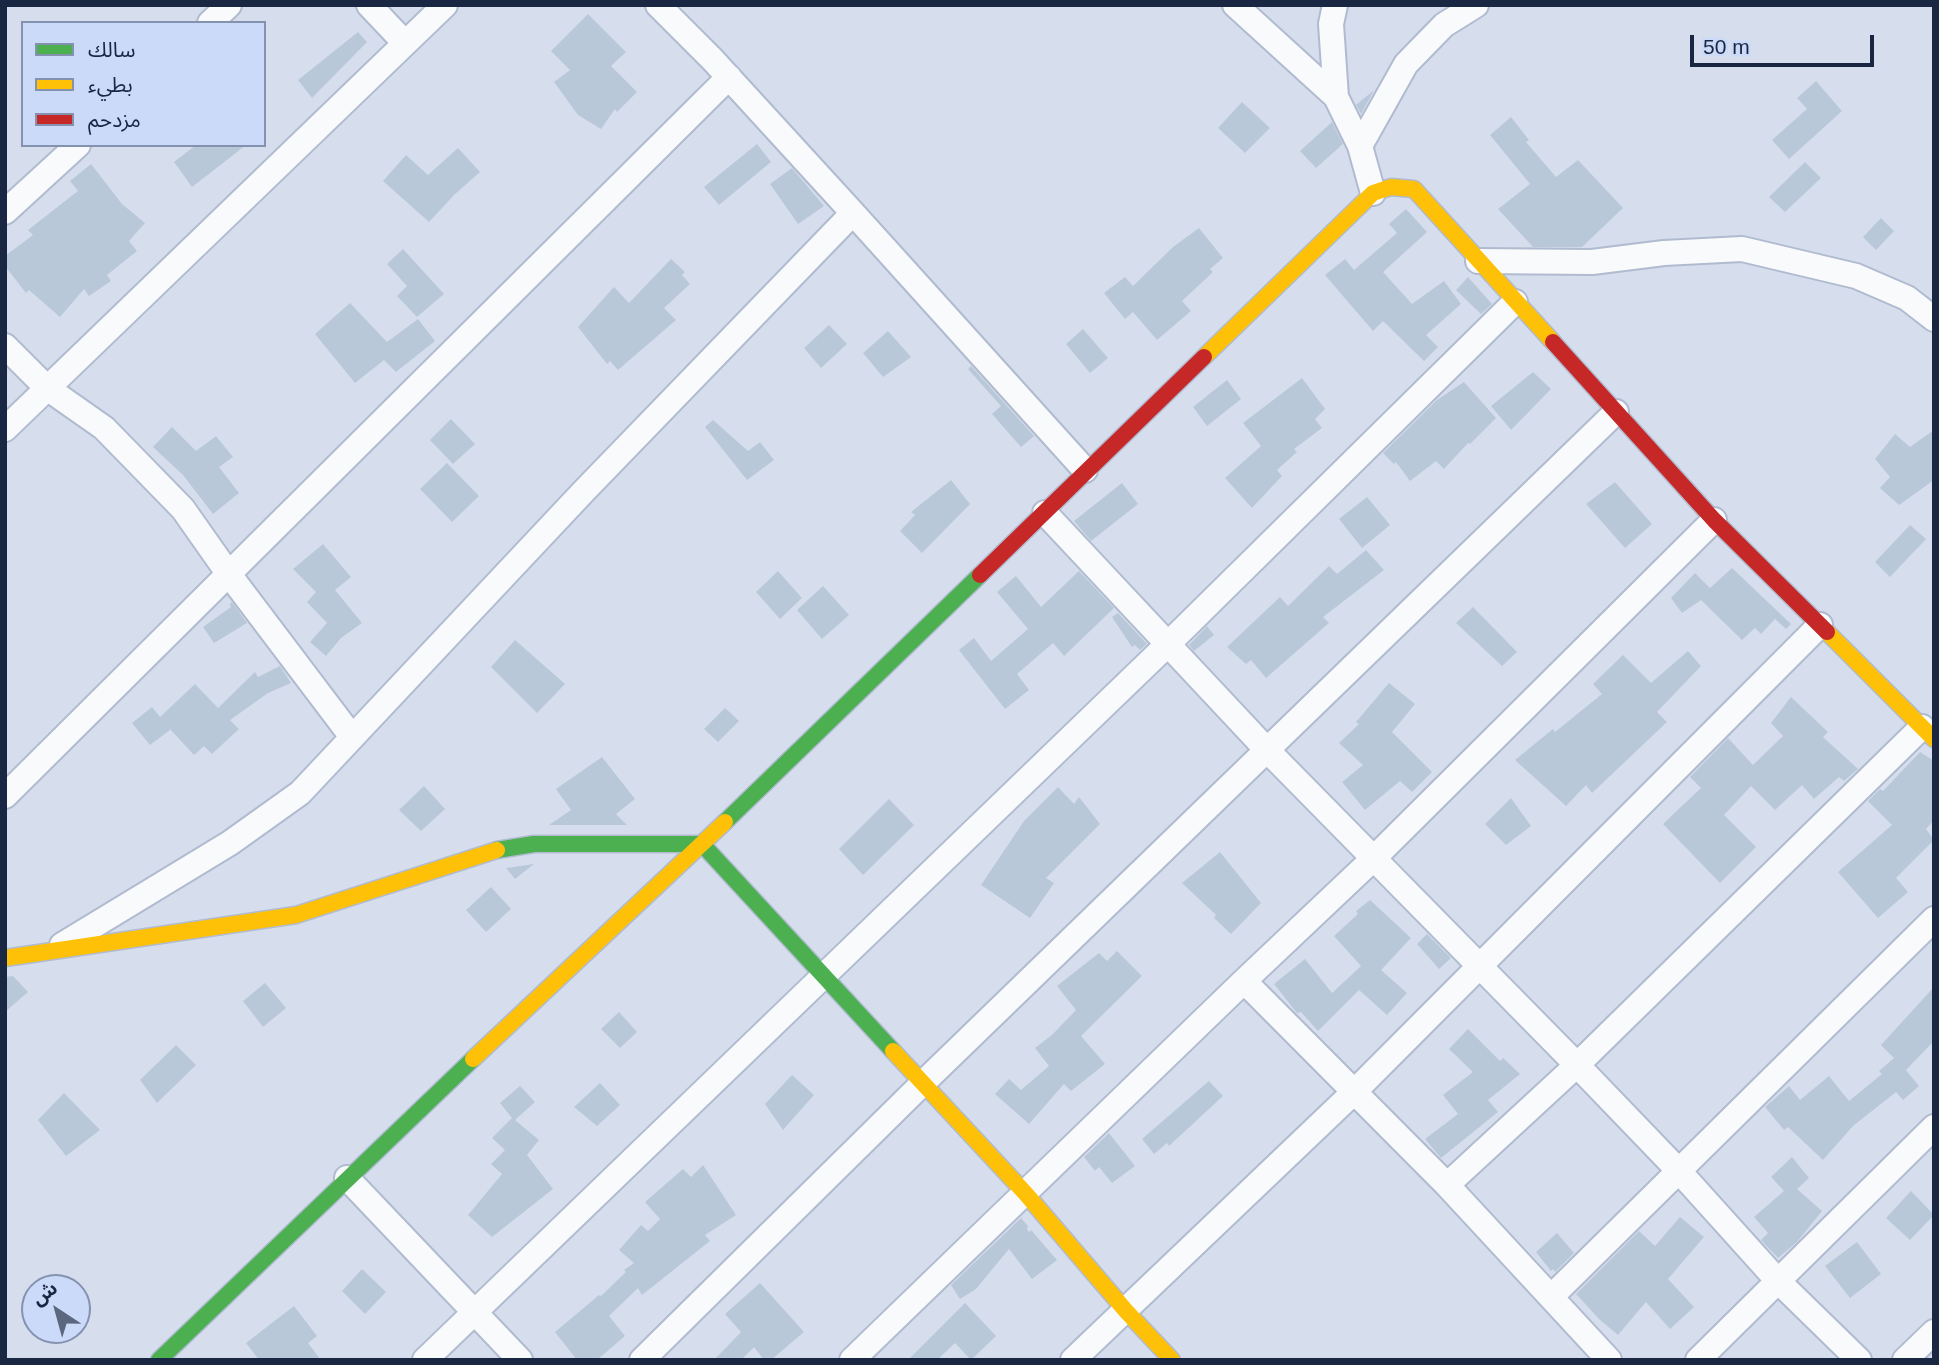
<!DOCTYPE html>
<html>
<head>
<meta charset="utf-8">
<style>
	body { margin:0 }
	#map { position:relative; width:1939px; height:1365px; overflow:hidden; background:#d6deee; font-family:Helvetica,"Noto Sans Arabic",sans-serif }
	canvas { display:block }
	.frame { position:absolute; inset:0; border:7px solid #192742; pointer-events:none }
	.legend { position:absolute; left:21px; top:21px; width:245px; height:126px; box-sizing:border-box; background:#cbdaf8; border:2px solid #8492af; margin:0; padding:9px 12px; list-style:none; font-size:21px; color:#192742 }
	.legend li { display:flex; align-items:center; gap:14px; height:35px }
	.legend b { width:35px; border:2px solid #8492af }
	.north { position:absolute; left:21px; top:1274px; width:70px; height:70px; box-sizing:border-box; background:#cbdaf8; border:2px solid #8492af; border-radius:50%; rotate:324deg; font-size:19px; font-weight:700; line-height:28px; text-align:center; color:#192742 }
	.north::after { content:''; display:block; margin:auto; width:24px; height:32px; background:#5b677e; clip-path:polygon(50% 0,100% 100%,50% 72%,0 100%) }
	.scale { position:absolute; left:1690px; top:35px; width:184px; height:32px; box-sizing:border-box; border:4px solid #192742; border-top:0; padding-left:9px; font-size:21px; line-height:24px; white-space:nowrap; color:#192742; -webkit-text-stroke:5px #cbdaf8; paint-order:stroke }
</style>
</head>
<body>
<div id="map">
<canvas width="1939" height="1365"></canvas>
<div class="frame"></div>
<ul class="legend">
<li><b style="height:9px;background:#4caf50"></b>سالك</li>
<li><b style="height:9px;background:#ffc107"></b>بطيء</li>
<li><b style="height:9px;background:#c62828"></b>مزدحم</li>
</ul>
<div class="north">ش</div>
<div class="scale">50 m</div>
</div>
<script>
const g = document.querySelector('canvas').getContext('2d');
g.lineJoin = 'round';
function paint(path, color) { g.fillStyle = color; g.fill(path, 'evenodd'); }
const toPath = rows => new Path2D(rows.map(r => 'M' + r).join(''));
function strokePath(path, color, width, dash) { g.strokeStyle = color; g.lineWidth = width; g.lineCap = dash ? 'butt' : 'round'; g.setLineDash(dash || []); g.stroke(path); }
paint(toPath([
	[588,14,626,52,611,66,637,92,617,112,615,109,601,129,578,115,554,82,570,70,551,51],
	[358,32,367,42,312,98,298,80],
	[1816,81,1842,111,1789,159,1772,140,1807,109,1797,98],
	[1373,91,1373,92,1361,114,1356,105],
	[1242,102,1270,128,1245,153,1218,128],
	[1511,117,1529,140,1526,142,1556,177,1578,160,1623,208,1582,247,1533,247,1498,209,1530,184,1490,135],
	[1332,122,1343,144,1316,168,1300,151],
	[757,144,771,162,719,205,704,187],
	[196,145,246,145,192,187,174,162],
	[458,148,480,172,454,195,429,222,383,181,406,155,428,175],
	[1805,162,1821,178,1785,212,1769,197],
	[91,164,122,204,145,223,129,241,137,251,107,275,111,281,89,296,84,289,60,317,29,290,26,293,5,266,5,256,33,235,28,230,78,191,70,181],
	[792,168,824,206,798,224,770,184],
	[1406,209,1427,232,1383,272,1412,304,1444,281,1461,304,1426,335,1438,347,1424,361,1383,321,1373,331,1325,275,1345,259,1354,270,1397,233,1389,224],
	[1881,218,1894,231,1876,250,1863,237],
	[1199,228,1223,258,1210,269,1213,272,1182,301,1191,311,1157,340,1133,312,1125,319,1104,293,1125,277,1133,286,1173,247],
	[403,249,444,294,417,317,397,296,407,286,387,264],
	[671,259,685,272,682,275,690,284,664,308,676,320,618,370,610,361,607,364,578,327,614,287,629,303],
	[1468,277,1492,304,1481,314,1456,290],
	[350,303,387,342,418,319,435,341,396,372,384,360,355,383,315,334],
	[829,325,847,344,821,368,804,348],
	[1083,329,1108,358,1090,373,1066,344],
	[888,331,911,357,883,377,863,353],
	[971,366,1034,436,1021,447,992,414,1001,406,968,369],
	[1533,372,1551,389,1511,430,1491,406],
	[1302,378,1325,409,1315,419,1322,428,1294,449,1297,452,1277,470,1282,476,1252,508,1225,478,1261,446,1243,423],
	[1227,380,1241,399,1207,426,1193,407],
	[1464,382,1496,418,1470,444,1468,443,1444,469,1436,461,1410,481,1396,462,1394,464,1383,453,1437,400],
	[451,419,475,444,453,464,430,440],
	[713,420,748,451,760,442,774,460,747,480,705,427],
	[172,427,196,451,216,436,233,457,219,467,239,493,213,514,183,475,153,447],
	[1934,430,1934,480,1899,505,1880,488,1890,477,1875,459,1895,434,1910,447],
	[447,463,479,496,452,522,420,489],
	[951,480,970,504,922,553,900,531,915,515,911,512],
	[1615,482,1652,524,1625,548,1586,504],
	[1122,483,1138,504,1091,541,1074,521],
	[1367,497,1390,525,1362,548,1339,519],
	[1910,525,1926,539,1890,577,1875,562],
	[323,544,351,577,335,590,362,623,341,638,326,656,310,642,327,623,307,602,316,592,293,569],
	[1366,550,1384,570,1323,617,1329,623,1266,678,1251,660,1246,664,1227,647,1280,597,1288,606,1329,566,1337,574],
	[1732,568,1791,624,1786,629,1775,619,1761,634,1755,628,1742,640,1701,600,1682,613,1671,598,1695,573,1710,588],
	[778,571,802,598,780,619,756,592],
	[1079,571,1114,608,1064,656,1053,643,1017,674,1029,690,1005,709,959,650,974,638,991,661,1028,629,997,592,1016,576,1041,607],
	[823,586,849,615,822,639,797,610],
	[232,602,247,623,214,643,203,627,231,607,230,604],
	[1473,607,1517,652,1502,666,1456,623],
	[1118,613,1147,644,1140,650,1135,645,1132,647,1112,617],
	[1207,626,1214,635,1194,651,1189,645],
	[515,640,565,684,537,713,491,667],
	[1688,651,1701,666,1657,712,1667,722,1592,793,1586,785,1566,806,1515,760,1553,729,1555,732,1602,694,1593,684,1623,655,1651,683],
	[280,666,291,683,268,693,230,720,239,729,212,754,204,746,194,755,169,728,170,730,150,745,132,723,152,707,160,717,195,684,218,708,255,672,258,677],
	[1389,683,1415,704,1392,732,1432,772,1412,792,1400,781,1365,810,1342,782,1363,765,1339,743,1359,724,1356,722],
	[1791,697,1828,732,1823,737,1858,769,1844,781,1839,777,1814,799,1802,785,1775,810,1751,786,1724,815,1756,847,1720,883,1663,824,1701,788,1690,777,1728,738,1753,765,1783,736,1771,723],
	[725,708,739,721,718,742,704,729],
	[1920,752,1934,761,1934,820,1926,829,1934,840,1896,878,1908,892,1878,918,1838,872,1892,825,1868,801,1880,789,1883,791],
	[602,757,635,799,616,814,627,825,549,825,571,810,556,789],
	[424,786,445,809,421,831,399,810],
	[1058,787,1074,804,1079,797,1100,824,1046,878,1054,883,1030,918,981,885,1024,821],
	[1511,798,1531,826,1506,845,1485,824],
	[889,799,914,825,863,875,839,849],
	[1220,852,1261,903,1231,934,1214,918,1216,915,1182,883],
	[534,864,515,879,506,868],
	[491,887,511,909,486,932,466,910],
	[1370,900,1411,938,1381,970,1407,993,1387,1015,1359,990,1318,1031,1301,1012,1297,1013,1274,984,1305,959,1332,993,1361,966,1334,936,1358,914,1356,911],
	[1427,934,1451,958,1439,969,1417,944],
	[1117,951,1142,976,1081,1036,1105,1064,1071,1091,1064,1084,1029,1124,995,1094,1009,1079,1021,1090,1049,1066,1035,1048,1052,1035,1076,1010,1057,986,1099,953,1107,961],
	[13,976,28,992,5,1012,5,977],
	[265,983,286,1008,263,1027,243,1001],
	[1934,987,1934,1041,1906,1070,1919,1086,1903,1100,1896,1092,1853,1126,1823,1160,1788,1127,1784,1130,1765,1107,1789,1086,1800,1100,1829,1076,1849,1101,1882,1074,1879,1071,1894,1058,1881,1045],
	[619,1012,637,1032,620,1048,601,1029],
	[1468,1029,1500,1061,1503,1058,1520,1074,1488,1100,1498,1112,1441,1158,1425,1139,1458,1114,1443,1095,1473,1072,1449,1049],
	[176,1045,196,1065,157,1103,140,1080],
	[792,1075,814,1095,783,1130,765,1104],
	[1209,1081,1223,1096,1169,1146,1167,1143,1154,1154,1142,1139],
	[600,1083,620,1105,597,1126,574,1107],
	[520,1086,535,1102,515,1120,539,1140,527,1155,553,1189,492,1237,468,1215,502,1174,491,1164,505,1150,492,1138,512,1118,500,1103],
	[64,1093,100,1130,66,1156,38,1120],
	[1109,1133,1135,1166,1112,1183,1099,1167,1095,1171,1084,1157],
	[1792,1157,1809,1178,1797,1189,1822,1211,1797,1242,1778,1258,1761,1240,1768,1233,1754,1217,1784,1191,1771,1177],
	[703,1165,736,1215,705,1235,710,1241,642,1295,638,1288,609,1316,625,1336,597,1360,577,1360,555,1332,599,1295,601,1296,626,1272,624,1270,634,1263,619,1250,641,1225,648,1231,660,1219,645,1202,683,1169,691,1177],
	[1911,1191,1934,1215,1910,1240,1886,1218],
	[1680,1217,1704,1237,1668,1279,1694,1307,1670,1329,1646,1302,1618,1335,1599,1319,1576,1294,1639,1231,1655,1246],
	[1021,1218,1028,1226,1027,1229,1029,1232,1031,1230,1057,1260,1032,1279,1009,1249,976,1289,960,1299,951,1285],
	[1557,1233,1574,1253,1555,1272,1553,1269,1551,1271,1536,1252],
	[1857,1242,1881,1274,1850,1298,1825,1266],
	[362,1269,386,1292,365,1314,342,1291],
	[760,1283,804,1332,771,1360,764,1360,754,1347,741,1360,714,1360,741,1332,725,1314],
	[965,1303,996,1336,971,1360,955,1343,937,1360,908,1360],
	[294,1306,317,1336,308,1343,321,1360,259,1360,246,1343]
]), '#b8c8d8');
const street = toPath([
	[369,5,405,43],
	[658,5,712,59,853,213,1085,470],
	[1235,5,1336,97],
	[1335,5,1331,24,1336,97,1360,146,1373,193],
	[210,23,229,5],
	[1360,146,1406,64,1444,25,1476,5],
	[5,212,78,145],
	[1478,261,1592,262,1664,253,1742,249,1856,276,1907,298,1934,319],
	[5,346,47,388,104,428,183,509,228,573,352,737],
	[5,429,445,5],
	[1045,513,1267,750,1577,1065,1678,1170,1778,1281,1859,1360],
	[5,796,729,77],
	[62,945,230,843,300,793,583,492,853,213],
	[1244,981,1447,1185,1609,1360],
	[347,1178,520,1360],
	[1447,1185,1577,1065,1922,727],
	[1551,1297,1934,919],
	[425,1360,1168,644,1515,302],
	[642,1360,924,1082,1616,412],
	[852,1360,1244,981,1373,859,1714,520],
	[1073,1360,1354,1092,1820,625],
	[1698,1360,1934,1127],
	[1905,1360,1934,1332]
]);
const fast = toPath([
	[725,822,980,575],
	[497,850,534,844,702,844,893,1051],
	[159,1360,473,1059]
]);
const slow = toPath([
	[1204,357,1373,193,1391,187,1414,189,1553,342],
	[1827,632,1934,739],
	[5,958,296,915,497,850],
	[893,1051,1026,1194,1126,1311,1172,1360],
	[473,1059,725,822]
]);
const jam = toPath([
	[1553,342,1714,520,1827,632],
	[980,575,1204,357]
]);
strokePath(street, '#b0bbd0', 28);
strokePath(fast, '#b0bbd0', 19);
strokePath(slow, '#b0bbd0', 19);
strokePath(jam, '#b0bbd0', 19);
strokePath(street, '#f9fafc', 24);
strokePath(fast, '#4caf50', 16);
strokePath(slow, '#ffc107', 16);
strokePath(jam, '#c62828', 16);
</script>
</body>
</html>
